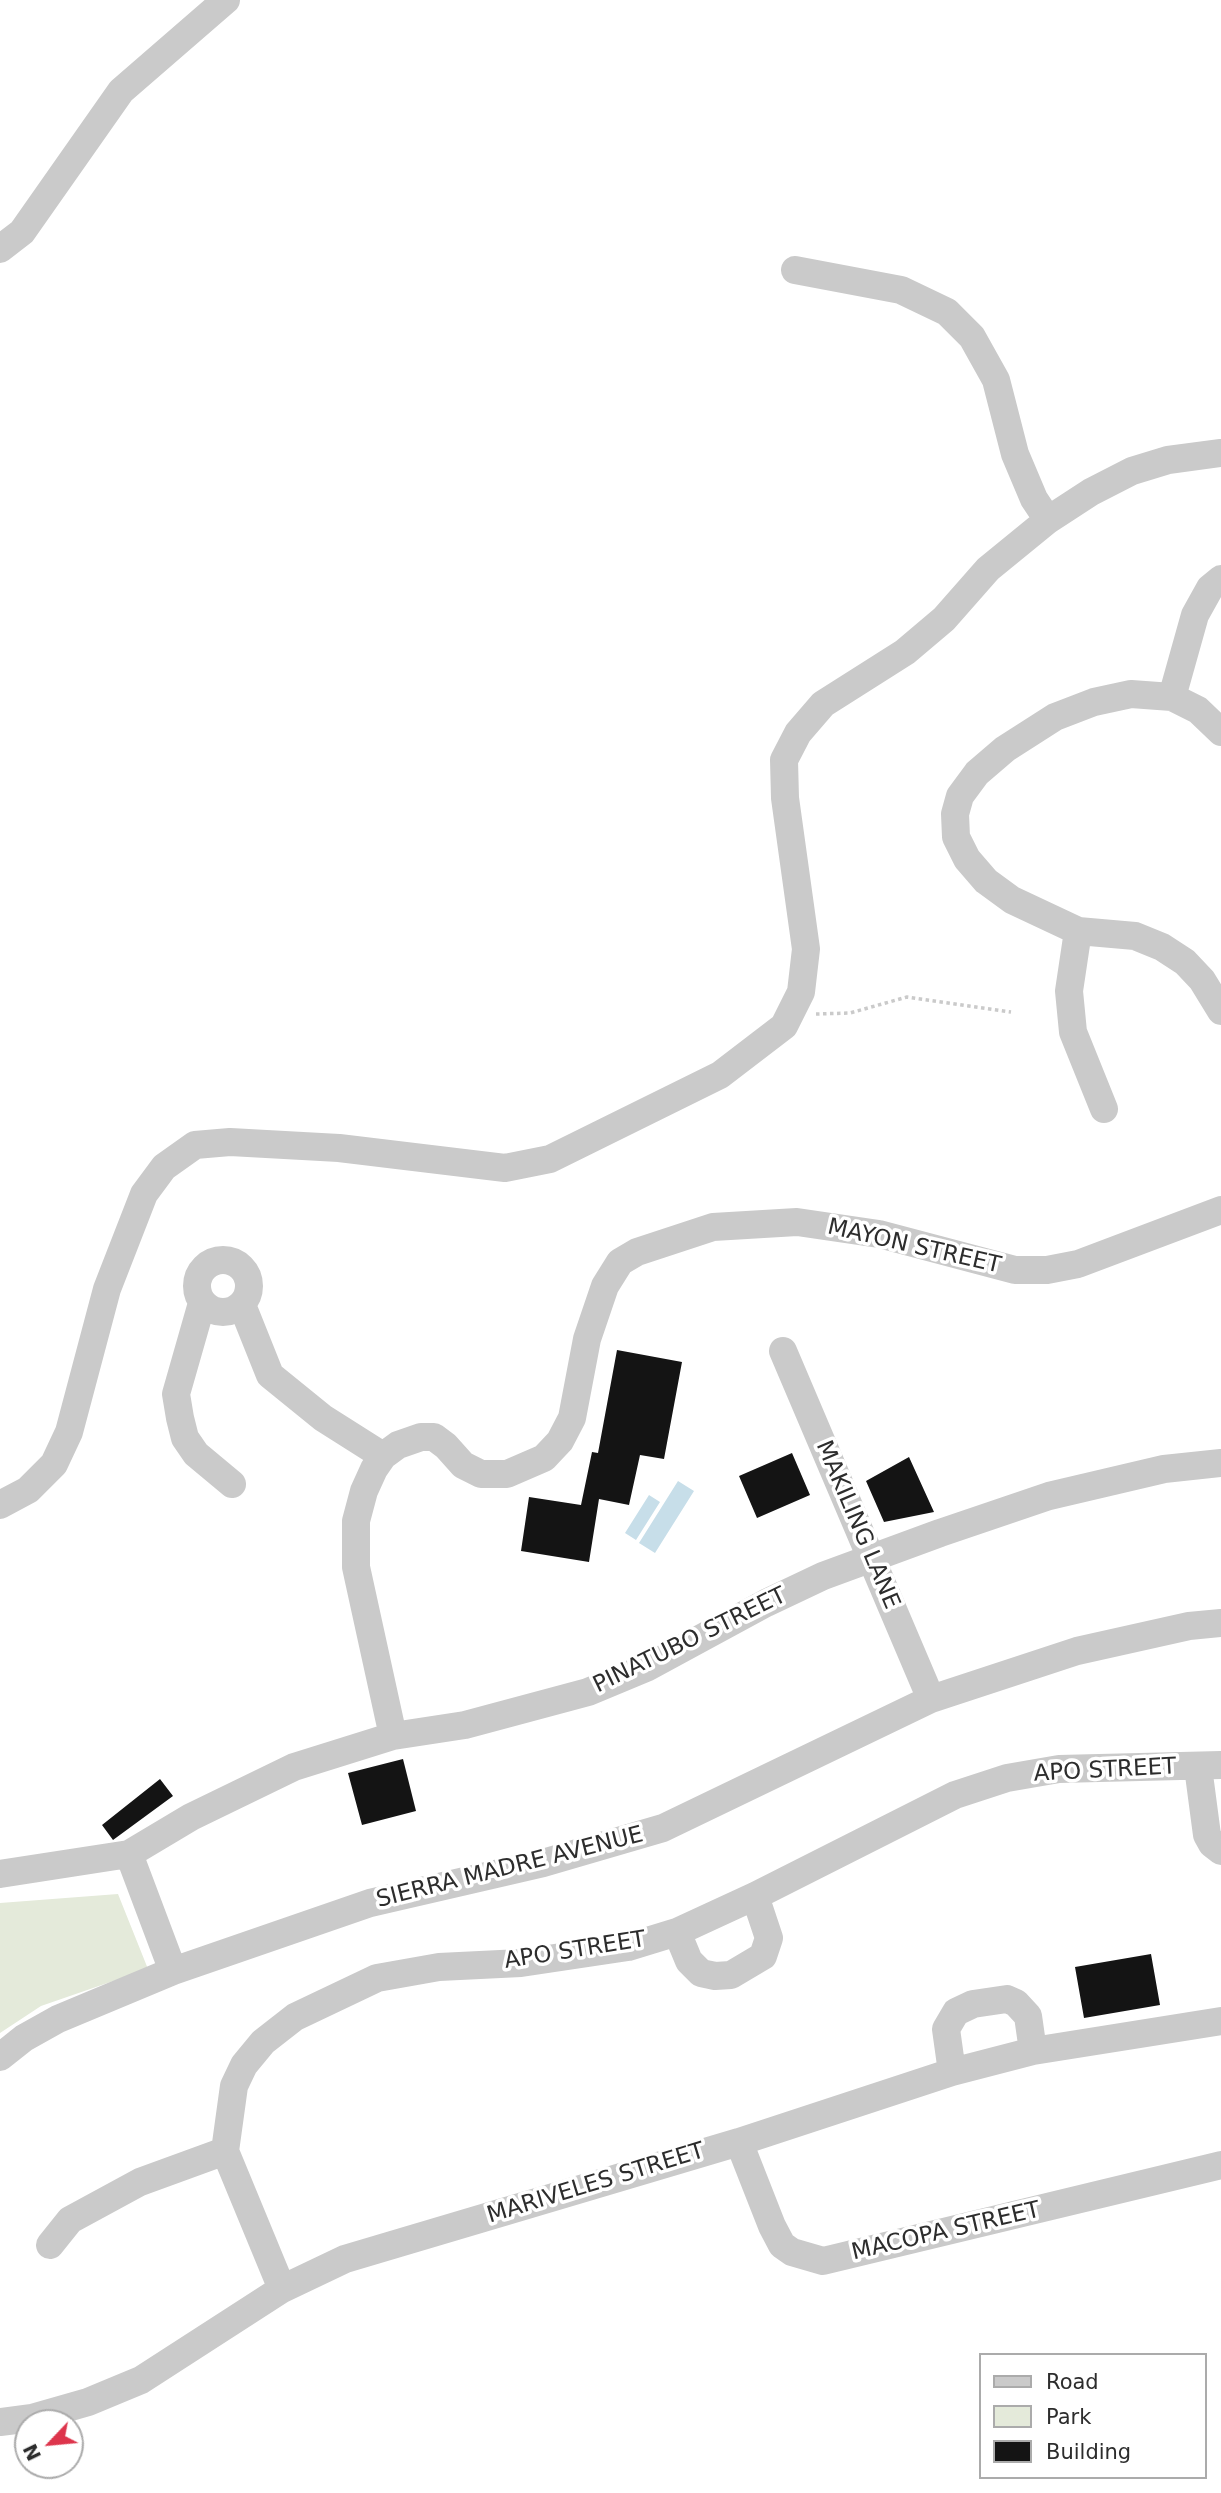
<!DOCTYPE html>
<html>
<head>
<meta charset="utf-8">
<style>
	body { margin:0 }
	#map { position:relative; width:1221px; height:2493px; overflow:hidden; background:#fff; font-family:"DejaVu Sans",sans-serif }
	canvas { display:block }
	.legend { position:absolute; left:979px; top:2353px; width:228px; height:126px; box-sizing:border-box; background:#fff; border:2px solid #ababab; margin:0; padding:9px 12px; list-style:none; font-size:21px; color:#2d2d2d }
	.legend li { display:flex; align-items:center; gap:14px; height:35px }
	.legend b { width:35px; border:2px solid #ababab }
	.north { position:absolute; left:14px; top:2409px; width:70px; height:70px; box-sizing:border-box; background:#fff; border:2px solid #ababab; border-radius:50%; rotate:244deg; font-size:19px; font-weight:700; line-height:28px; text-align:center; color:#2d2d2d }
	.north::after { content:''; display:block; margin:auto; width:24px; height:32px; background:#dd354c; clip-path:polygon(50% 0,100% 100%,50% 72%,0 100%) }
</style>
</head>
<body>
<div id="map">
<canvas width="1221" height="2493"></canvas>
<ul class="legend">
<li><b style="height:9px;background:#cacaca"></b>Road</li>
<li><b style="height:19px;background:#e4eada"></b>Park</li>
<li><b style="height:19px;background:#141414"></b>Building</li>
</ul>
<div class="north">N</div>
</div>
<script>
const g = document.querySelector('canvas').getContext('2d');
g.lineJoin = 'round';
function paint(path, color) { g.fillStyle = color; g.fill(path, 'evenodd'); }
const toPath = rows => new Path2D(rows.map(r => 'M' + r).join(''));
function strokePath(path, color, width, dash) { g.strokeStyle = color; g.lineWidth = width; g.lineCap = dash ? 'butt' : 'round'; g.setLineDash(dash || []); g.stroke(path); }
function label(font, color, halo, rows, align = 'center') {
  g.font = font + ' "DejaVu Sans",sans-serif'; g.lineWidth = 7; g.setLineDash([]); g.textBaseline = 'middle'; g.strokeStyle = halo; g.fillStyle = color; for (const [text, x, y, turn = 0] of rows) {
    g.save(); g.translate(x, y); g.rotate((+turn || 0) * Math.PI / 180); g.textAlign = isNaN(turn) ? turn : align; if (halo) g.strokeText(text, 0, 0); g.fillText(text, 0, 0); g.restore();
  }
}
paint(toPath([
	[118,1894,148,1969,41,2006,0,2033,0,1903]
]), '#e4eada');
paint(toPath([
	[678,1481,694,1491,655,1553,639,1543],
	[649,1495,660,1502,636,1540,625,1533]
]), '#c7dee9');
paint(toPath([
	[617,1350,682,1362,664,1459,640,1455,629,1505,599,1499,589,1562,521,1551,529,1497,581,1505,592,1452,598,1453],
	[792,1453,810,1495,757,1518,739,1476],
	[909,1457,934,1512,884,1522,866,1481],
	[403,1759,416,1811,362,1825,348,1773],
	[160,1779,173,1796,113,1840,102,1825],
	[1151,1954,1160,2005,1084,2018,1075,1967]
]), '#141414');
strokePath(toPath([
	[816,1014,850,1013,907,997,1011,1012]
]), '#cacaca', 3.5, [3.5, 3.5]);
strokePath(toPath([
	[0,249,22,232,121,91,226,0],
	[795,270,901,290,947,312,972,337,996,380,1015,454,1034,499,1048,520],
	[1172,697,1195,615,1210,588,1221,579],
	[1221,732,1198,710,1172,697,1131,694,1094,702,1055,717,1005,749,977,773,960,796,955,814,956,837,967,859,986,881,1012,900,1078,931,1135,936,1162,947,1185,962,1202,980,1221,1011],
	[1078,931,1069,991,1073,1032,1104,1109],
	'197 1286a26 26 0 1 1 52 0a26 26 0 1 1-52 0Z',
	[202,1303,176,1394,180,1418,185,1438,196,1454,232,1484],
	[242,1305,270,1375,323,1418,383,1456],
	[783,1351,931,1699],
	[0,1505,28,1490,54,1464,69,1432,107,1289,144,1194,164,1167,195,1145,230,1142,339,1148,505,1168,550,1159,720,1075,784,1026,801,992,806,949,785,798,784,760,798,733,823,704,905,652,944,619,988,569,1048,520,1091,492,1132,471,1168,460,1221,453],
	[393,1736,356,1567,356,1521,364,1491,374,1469,383,1456,398,1445,421,1437,434,1437,446,1446,463,1465,481,1474,507,1474,544,1458,560,1441,572,1418,587,1339,605,1286,620,1262,637,1252,713,1227,797,1222,879,1234,1015,1270,1047,1270,1078,1264,1221,1210],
	[1198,1767,1207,1835,1212,1844,1221,1851],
	[129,1854,173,1971],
	[0,1874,129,1854,191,1817,294,1767,393,1736,465,1725,588,1692,648,1667,766,1603,823,1576,940,1533,1049,1496,1164,1469,1221,1463],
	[677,1932,689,1961,701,1973,715,1976,731,1975,763,1956,769,1938,755,1896],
	[0,2057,24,2038,58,2019,173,1971,370,1903,543,1863,663,1828,931,1699,1077,1651,1189,1626,1221,1623],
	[952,2072,946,2029,956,2012,973,2004,1007,1999,1016,2003,1028,2016,1033,2051],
	[739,2142,772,2226,782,2245,792,2252,823,2261,1221,2165],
	[50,2245,70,2220,140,2182,225,2151],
	[282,2289,225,2151,234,2086,244,2065,263,2042,295,2017,377,1978,439,1967,521,1963,628,1947,677,1932,755,1896,955,1795,1007,1778,1059,1769,1221,1765],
	[0,2422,32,2418,88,2402,141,2380,282,2289,345,2259,739,2142,952,2072,1033,2051,1221,2021]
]), '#cacaca', 28);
label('23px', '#2d2d2d', '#fff', [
	["MAYON STREET",914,1247,13],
	["MAKILING LANE",857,1525,67],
	["PINATUBO STREET",690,1641,-26],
	["APO STREET",1105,1771,-3],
	["SIERRA MADRE AVENUE",510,1868,-14],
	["APO STREET",575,1951,-9],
	["MARIVELES STREET",596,2184,-17],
	["MACOPA STREET",946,2232,-13]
]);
</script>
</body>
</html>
